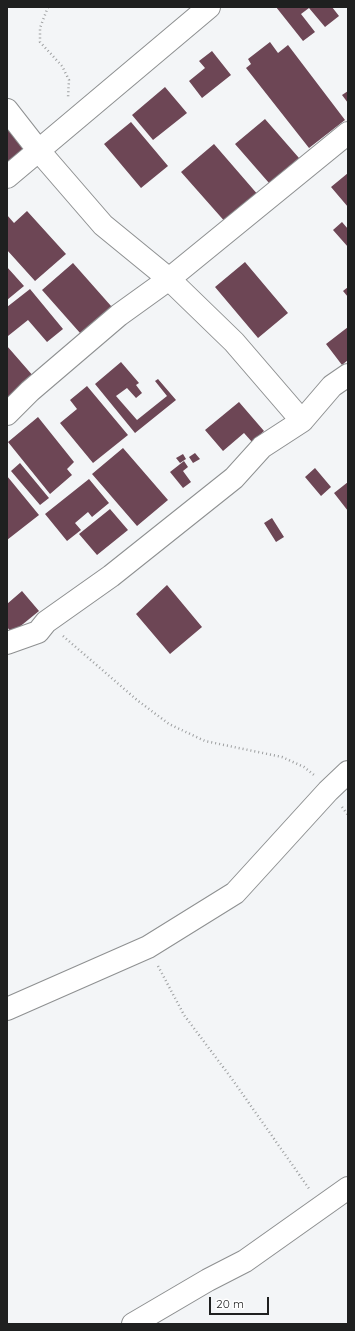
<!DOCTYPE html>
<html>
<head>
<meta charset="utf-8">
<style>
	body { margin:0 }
	#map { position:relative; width:355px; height:1331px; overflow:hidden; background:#f3f5f7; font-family:Quicksand,sans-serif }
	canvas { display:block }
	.frame { position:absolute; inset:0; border:8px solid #1f2020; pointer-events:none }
	.scale { position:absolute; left:209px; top:1297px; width:60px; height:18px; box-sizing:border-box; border:2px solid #1f2020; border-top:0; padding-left:5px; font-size:12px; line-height:14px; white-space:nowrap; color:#1f2020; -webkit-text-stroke:3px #fff; paint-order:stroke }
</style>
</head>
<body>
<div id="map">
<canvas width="355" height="1331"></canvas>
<div class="frame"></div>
<div class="scale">20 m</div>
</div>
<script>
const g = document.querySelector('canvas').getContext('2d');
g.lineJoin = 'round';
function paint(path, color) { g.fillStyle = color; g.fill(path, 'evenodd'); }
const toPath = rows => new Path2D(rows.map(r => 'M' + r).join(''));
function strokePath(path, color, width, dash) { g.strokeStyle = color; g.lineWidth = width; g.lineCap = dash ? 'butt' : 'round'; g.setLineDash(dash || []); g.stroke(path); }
paint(toPath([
	[276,7,332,7,339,16,325,27,309,8,301,14,315,32,303,41],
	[270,42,278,53,288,45,345,120,309,148,246,68,251,64,248,59],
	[212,51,231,75,202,98,189,81,205,68,199,61],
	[165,87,187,113,153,140,132,115],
	[348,91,348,103,342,95],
	[265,119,299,158,269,183,235,144],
	[131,122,168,166,141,188,104,144],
	[7,123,29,145,7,166],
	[214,144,259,196,227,224,181,172],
	[348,173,348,207,331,187],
	[27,211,66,254,35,281,7,250,7,215,14,223],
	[342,222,348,229,348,247,333,230],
	[245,262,288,313,258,338,215,287],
	[73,263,119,315,88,342,42,290],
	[7,267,24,286,7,300],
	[348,287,348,297,343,291],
	[30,289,63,329,47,342,28,320,8,336,7,334,7,307],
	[348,327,348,360,342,365,326,344],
	[7,346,34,377,7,404],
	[121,362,139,383,136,385,142,393,136,398,127,388,116,396,137,420,167,396,155,381,158,379,176,400,135,433,95,384],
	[87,386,128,435,93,463,60,423,77,409,70,400],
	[239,402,264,431,252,442,244,433,223,451,205,430],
	[38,417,74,462,67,469,72,475,50,494,8,442],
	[123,448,168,500,137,526,92,474],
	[195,453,200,459,193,463,189,457],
	[183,454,186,459,180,463,176,458],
	[184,461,188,467,183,471,191,482,183,488,170,472],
	[20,463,49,498,40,505,11,471],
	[315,468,331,487,321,496,305,477],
	[7,476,39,515,7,540],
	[89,479,109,503,92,517,88,512,75,523,81,530,67,541,45,514],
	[348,482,348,511,334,493],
	[110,509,128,530,97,555,79,534],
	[272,518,284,537,276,542,264,523],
	[167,585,202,627,170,654,136,614],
	[22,591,39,611,12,633,7,627,7,604]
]), '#6d4655');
const minor = toPath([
	[7,110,39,151,103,225,169,279,234,342,302,421],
	[7,177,209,7],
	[7,414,30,391,119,315,169,279,348,133],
	[7,643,38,632,46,622,111,576,234,478,262,447,302,421,332,386,348,375],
	[7,1009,148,947,235,893,328,791,348,772],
	[133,1324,208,1280,245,1261,348,1188]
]);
strokePath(minor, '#8e9091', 24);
strokePath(toPath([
	[48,7,40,28,40,42,62,66,69,80,68,98],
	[63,636,137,700,169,724,205,741,282,757,304,767,314,775],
	[342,807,348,815],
	[158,966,184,1015,232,1079,310,1190]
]), '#9d9fa0', 2.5, [1, 3]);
strokePath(minor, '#fff', 22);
</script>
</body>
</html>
